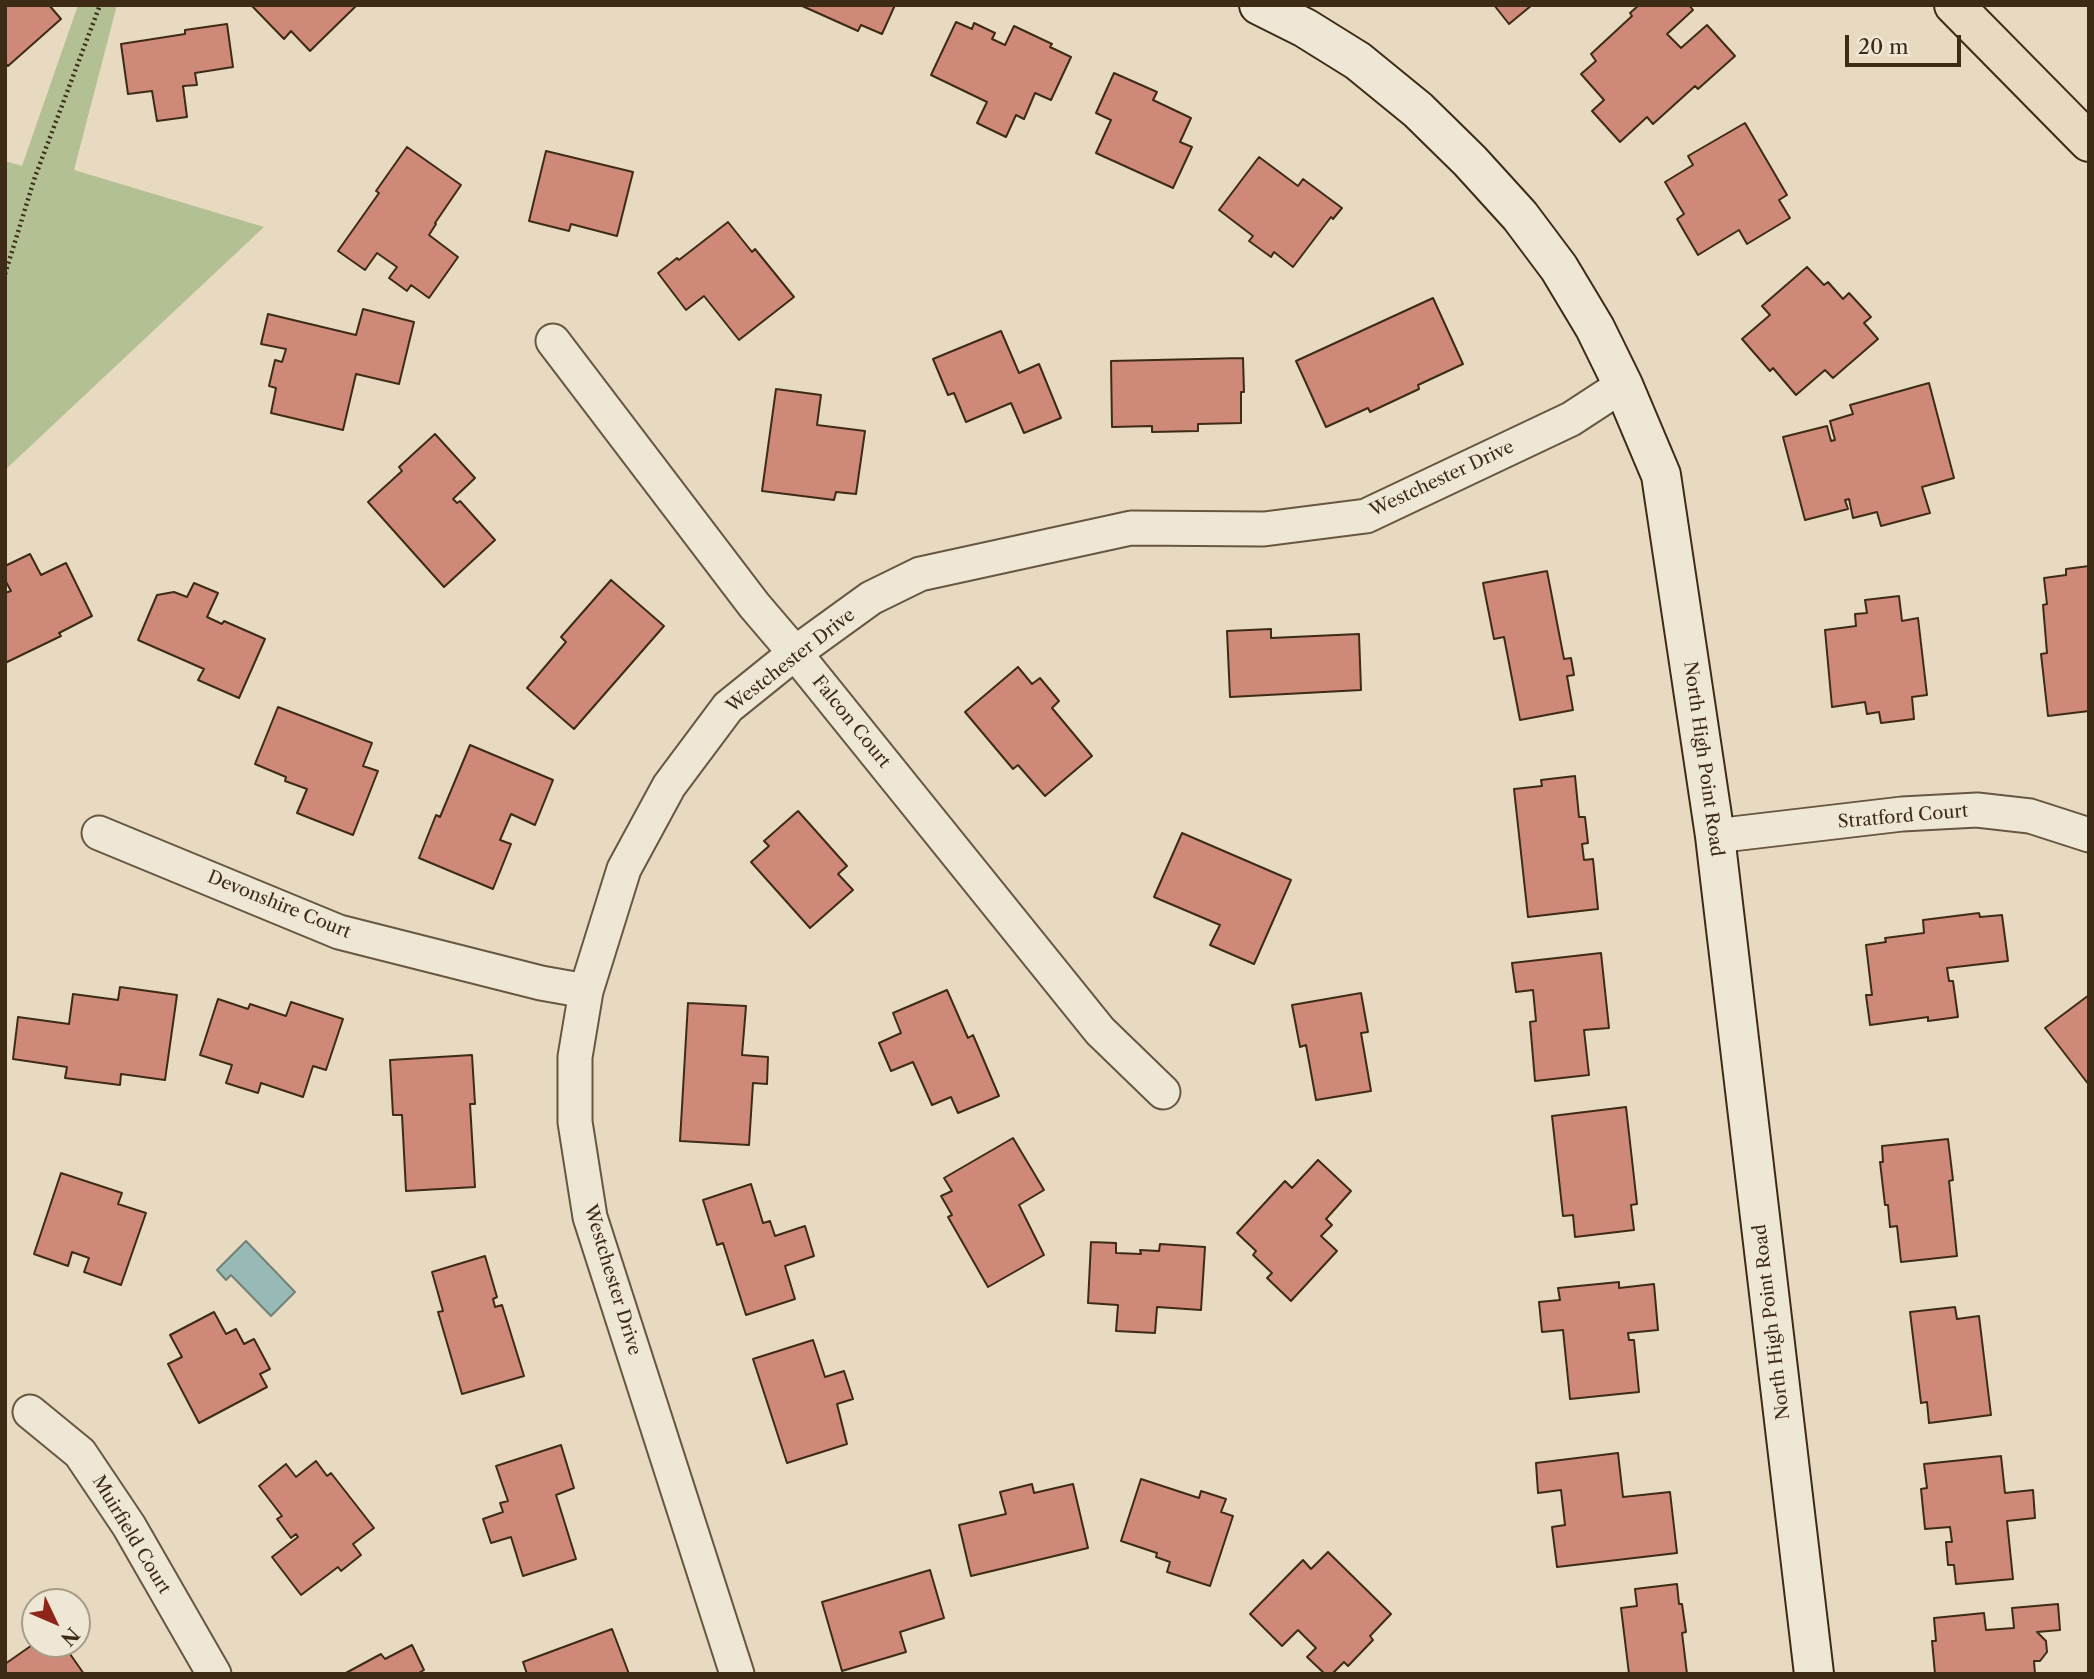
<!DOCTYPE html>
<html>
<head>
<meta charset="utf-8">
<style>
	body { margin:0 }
	#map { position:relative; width:2094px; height:1679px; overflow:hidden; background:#e7dac0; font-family:"Libre Caslon Text",serif }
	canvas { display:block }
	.frame { position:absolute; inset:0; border:7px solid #3e2b16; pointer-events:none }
	.north { position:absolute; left:21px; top:1588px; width:70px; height:70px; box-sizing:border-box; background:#efe7d6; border:2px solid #a89c89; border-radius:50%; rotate:134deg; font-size:19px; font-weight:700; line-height:28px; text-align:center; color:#3e2b16 }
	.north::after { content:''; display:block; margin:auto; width:24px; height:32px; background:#8f2418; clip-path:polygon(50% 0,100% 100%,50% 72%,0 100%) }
	.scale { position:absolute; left:1845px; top:35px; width:116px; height:32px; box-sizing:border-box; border:4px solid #3e2b16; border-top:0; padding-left:9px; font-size:21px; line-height:24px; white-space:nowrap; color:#3e2b16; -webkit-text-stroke:5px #efe7d6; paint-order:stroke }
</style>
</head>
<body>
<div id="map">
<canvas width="2094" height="1679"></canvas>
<div class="frame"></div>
<div class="north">N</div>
<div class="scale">20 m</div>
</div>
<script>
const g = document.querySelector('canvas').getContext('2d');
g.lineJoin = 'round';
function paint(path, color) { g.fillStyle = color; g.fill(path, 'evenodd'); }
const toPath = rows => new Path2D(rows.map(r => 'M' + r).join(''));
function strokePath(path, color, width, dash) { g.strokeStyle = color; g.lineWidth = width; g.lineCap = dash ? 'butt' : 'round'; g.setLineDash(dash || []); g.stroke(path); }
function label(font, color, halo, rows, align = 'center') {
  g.font = font + ' "Libre Caslon Text",serif'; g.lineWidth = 5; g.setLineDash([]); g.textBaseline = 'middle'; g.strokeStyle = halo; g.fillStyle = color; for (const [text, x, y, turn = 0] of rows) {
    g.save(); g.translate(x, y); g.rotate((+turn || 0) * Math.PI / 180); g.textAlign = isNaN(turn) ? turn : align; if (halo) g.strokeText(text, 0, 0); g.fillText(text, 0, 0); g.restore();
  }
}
paint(toPath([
	[78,5,117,5,74,170,264,227,5,470,5,161,22,166]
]), '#b3c094');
const water = toPath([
	[246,1241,295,1292,271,1316,231,1275,226,1280,217,1270,246,1241]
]);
paint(water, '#97bab7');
strokePath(water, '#738177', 2);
const building = toPath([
	[5,5,49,5,61,19,8,66,5,63,5,5],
	[357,5,310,51,291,31,284,39,252,6,357,5],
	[800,5,895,5,882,34,861,25,858,31,800,5],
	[1494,5,1532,5,1509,24,1494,5],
	[1639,5,1689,5,1693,10,1667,34,1681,48,1707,25,1735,56,1698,89,1695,86,1653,124,1647,117,1620,142,1592,111,1604,100,1581,74,1596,61,1591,54,1632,16,1630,13,1639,5],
	[956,22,972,29,974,23,995,33,992,39,1005,45,1014,26,1052,44,1050,47,1071,57,1051,100,1035,93,1024,119,1016,115,1006,137,977,123,987,102,931,75,956,22],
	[227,24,233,67,195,73,197,85,183,86,187,117,157,121,152,91,128,94,121,44,185,34,185,30,227,24],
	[1114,73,1157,92,1153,100,1191,118,1180,142,1192,147,1173,188,1096,153,1111,120,1096,113,1114,73],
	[1745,123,1787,195,1779,200,1790,218,1747,244,1739,230,1698,255,1677,219,1684,214,1665,182,1693,165,1688,156,1745,123],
	[407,147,461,185,435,223,436,224,429,235,458,257,429,298,411,285,407,291,389,278,397,267,377,253,365,270,338,251,379,193,376,191,407,147],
	[546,151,633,172,617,236,571,224,569,231,529,221,546,151],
	[1259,157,1298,186,1303,179,1342,208,1333,219,1331,217,1293,267,1274,252,1271,257,1249,241,1253,236,1219,210,1259,157],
	[728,222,752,252,755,249,794,297,739,340,704,296,686,310,658,273,677,258,679,260,728,222],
	[1807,267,1824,285,1828,282,1843,299,1849,293,1871,317,1864,323,1878,339,1833,378,1825,370,1796,395,1773,368,1770,371,1742,339,1770,315,1762,306,1807,267],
	[1433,298,1463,364,1418,385,1419,389,1370,412,1368,408,1326,427,1296,361,1433,298],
	[363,309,414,322,399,384,356,374,343,430,271,413,276,388,269,386,275,360,282,362,286,349,261,344,268,314,356,335,363,309],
	[1001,331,1019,373,1039,364,1061,418,1024,433,1011,403,966,422,954,393,948,395,933,359,1001,331],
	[1243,358,1244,392,1241,392,1241,423,1198,424,1198,431,1152,432,1152,426,1112,427,1111,361,1243,358],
	[1929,383,1954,478,1922,487,1930,513,1881,526,1877,512,1853,518,1849,499,1845,500,1848,509,1805,520,1783,437,1827,426,1831,441,1835,440,1830,421,1853,414,1850,405,1929,383],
	[776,389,821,395,817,425,865,431,856,494,836,492,834,500,762,491,776,389],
	[435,434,475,478,453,499,457,503,460,501,495,540,444,587,368,502,402,471,399,467,435,434],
	[30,554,41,575,66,563,92,616,59,633,61,636,5,663,5,593,11,591,5,580,5,566,30,554],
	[2089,566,2089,711,2048,716,2041,654,2047,653,2043,605,2047,604,2044,578,2066,575,2066,569,2089,566],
	[1547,571,1564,659,1571,658,1574,675,1567,676,1573,710,1520,720,1504,637,1494,639,1483,583,1547,571],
	[611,580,664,626,574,729,527,688,566,642,561,637,611,580],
	[194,583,218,593,207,617,222,624,224,621,265,639,239,698,198,680,204,669,138,640,157,595,174,592,187,597,194,583],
	[1899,596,1902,621,1918,618,1927,695,1912,697,1914,719,1881,723,1879,712,1867,714,1865,702,1832,707,1825,630,1856,626,1855,614,1867,613,1865,600,1899,596],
	[1271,629,1271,638,1359,634,1361,690,1230,697,1227,631,1271,629],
	[1018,667,1032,684,1040,678,1059,701,1052,708,1092,756,1045,796,1018,765,1013,769,965,712,1018,667],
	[278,707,372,743,363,766,378,771,353,835,297,813,307,789,285,781,286,777,255,764,278,707],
	[470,745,553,780,535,825,511,814,500,840,511,844,493,889,419,858,436,815,440,817,470,745],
	[1575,776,1579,817,1585,817,1588,843,1582,844,1584,860,1593,859,1598,909,1528,917,1514,789,1542,786,1541,780,1575,776],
	[798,811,847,866,838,874,853,890,810,928,751,862,769,846,764,841,798,811],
	[1182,833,1291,880,1254,964,1210,945,1220,925,1154,897,1182,833],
	[1979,913,1980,917,2002,915,2008,961,1947,968,1949,981,1953,981,1958,1017,1928,1021,1928,1017,1870,1025,1866,995,1872,995,1866,945,1886,942,1885,938,1924,933,1923,920,1979,913],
	[1601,953,1609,1028,1584,1030,1589,1075,1535,1081,1530,1022,1536,1021,1533,990,1516,992,1512,963,1601,953],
	[120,987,177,995,165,1080,121,1074,120,1085,65,1078,67,1067,13,1059,18,1017,69,1024,73,994,118,1000,120,987],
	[947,990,968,1038,973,1035,999,1096,958,1113,951,1097,932,1105,913,1062,891,1071,879,1043,901,1033,893,1013,947,990],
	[1361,993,1368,1032,1361,1033,1371,1091,1316,1100,1306,1045,1300,1047,1292,1005,1361,993],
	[2089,995,2089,1085,2045,1028,2089,995],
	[218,999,248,1009,250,1004,286,1016,291,1002,343,1019,326,1070,313,1066,303,1097,261,1083,258,1093,226,1083,232,1065,200,1055,218,999],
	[688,1003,746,1006,742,1055,768,1057,767,1084,753,1083,749,1145,680,1141,688,1003],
	[472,1055,475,1104,470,1104,475,1187,406,1191,402,1115,393,1115,390,1060,472,1055],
	[1626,1107,1637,1204,1631,1205,1634,1230,1575,1237,1573,1215,1563,1216,1552,1116,1626,1107],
	[1013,1138,1044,1190,1019,1205,1044,1255,988,1287,948,1217,952,1215,941,1196,952,1191,944,1178,1013,1138],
	[1948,1139,1953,1180,1949,1181,1957,1256,1901,1262,1897,1226,1890,1227,1888,1205,1885,1205,1880,1162,1883,1162,1882,1146,1948,1139],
	[1318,1160,1351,1191,1326,1219,1332,1225,1321,1236,1337,1251,1291,1301,1267,1278,1272,1273,1253,1255,1256,1251,1237,1233,1285,1181,1292,1188,1318,1160],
	[61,1173,122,1193,118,1204,146,1213,121,1285,84,1272,89,1258,72,1252,68,1266,34,1254,61,1173],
	[751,1184,763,1223,770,1221,775,1236,805,1226,814,1256,785,1266,795,1299,746,1315,723,1243,717,1245,703,1200,751,1184],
	[1091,1242,1116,1243,1116,1253,1141,1254,1140,1250,1159,1251,1160,1244,1205,1247,1201,1310,1157,1307,1155,1333,1116,1331,1118,1305,1088,1303,1091,1242],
	[485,1256,497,1297,493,1299,495,1307,502,1305,524,1376,462,1394,438,1312,443,1311,432,1272,485,1256],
	[1619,1282,1619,1288,1654,1284,1658,1330,1628,1333,1629,1340,1634,1340,1639,1392,1570,1399,1563,1330,1542,1332,1539,1302,1560,1300,1558,1288,1619,1282],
	[1955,1307,1957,1319,1979,1316,1991,1415,1929,1423,1927,1402,1921,1403,1910,1312,1955,1307],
	[214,1312,226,1334,236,1329,244,1344,254,1339,270,1369,260,1374,267,1387,199,1423,168,1364,182,1357,170,1335,214,1312],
	[813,1340,825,1377,844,1371,853,1399,837,1404,847,1444,787,1463,753,1359,813,1340],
	[561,1445,574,1488,556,1495,576,1559,523,1576,511,1537,491,1543,483,1519,503,1512,500,1503,508,1501,496,1466,561,1445],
	[1618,1453,1623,1497,1670,1492,1677,1553,1557,1567,1552,1527,1565,1525,1561,1490,1538,1493,1536,1463,1618,1453],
	[2001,1456,2005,1493,2033,1490,2035,1518,2007,1521,2013,1579,1956,1584,1954,1565,1948,1565,1946,1542,1952,1542,1950,1527,1925,1529,1921,1489,1927,1488,1924,1464,2001,1456],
	[316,1461,327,1476,331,1473,374,1528,353,1544,361,1555,341,1571,338,1567,301,1595,272,1557,298,1537,296,1534,291,1538,277,1519,282,1516,259,1486,286,1464,296,1477,316,1461],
	[1141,1479,1199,1498,1201,1491,1226,1499,1221,1512,1233,1516,1210,1586,1167,1572,1170,1562,1156,1557,1157,1553,1121,1541,1141,1479],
	[1032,1484,1034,1493,1073,1484,1088,1548,971,1576,959,1525,1006,1514,1000,1492,1032,1484],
	[1328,1552,1391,1614,1370,1636,1373,1640,1348,1666,1344,1662,1332,1674,1325,1674,1307,1657,1316,1648,1298,1630,1282,1646,1250,1614,1303,1560,1311,1569,1328,1552],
	[930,1570,944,1618,900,1632,906,1652,842,1671,822,1602,930,1570],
	[1677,1584,1679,1604,1682,1604,1686,1632,1682,1633,1687,1674,1629,1674,1621,1608,1637,1606,1635,1589,1677,1584],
	[2058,1604,2060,1630,2037,1632,2046,1641,2047,1652,2040,1661,2034,1661,2035,1674,1935,1674,1932,1641,1936,1641,1934,1618,1984,1613,1986,1630,2014,1628,2012,1608,2058,1604],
	[612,1629,629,1674,527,1674,523,1662,612,1629],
	[35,1643,63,1644,84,1674,5,1674,5,1664,35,1643],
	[412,1645,424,1670,417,1674,344,1674,381,1654,385,1659,412,1645]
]);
paint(building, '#cf8978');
strokePath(building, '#3e2b16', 2);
const street = toPath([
	[553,341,754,605,795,653,1100,1031,1163,1092],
	[99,833,339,932,541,983,586,991],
	[1715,836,1902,814,1977,810,2030,816,2089,835],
	[30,1412,80,1453,129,1526,214,1674],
	[737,1674,590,1217,575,1122,575,1057,586,991,624,869,669,786,728,707,795,653,871,598,920,574,1131,528,1264,529,1366,516,1571,419,1623,385]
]);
const secondary = toPath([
	[1259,5,1305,28,1358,61,1418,110,1470,161,1520,216,1559,268,1595,328,1623,385,1661,475,1715,836,1814,1674]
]);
const highway = toPath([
	[1954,5,2089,142]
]);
strokePath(street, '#685740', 37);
strokePath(secondary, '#3e2b16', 42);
strokePath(highway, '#3e2b16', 42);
strokePath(toPath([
	[5,274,35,177,100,5]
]), '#3e2b16', 4.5, [2, 3.5]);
strokePath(street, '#efe7d6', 33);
strokePath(secondary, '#efe7d6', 38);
strokePath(highway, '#e7dac0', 38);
label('18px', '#3e2b16', '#efe7d6', [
	["Westchester Drive",1442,479,-25],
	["Westchester Drive",791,661,-38],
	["Falcon Court",851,722,51],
	["North High Point Road",1703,759,82],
	["Stratford Court",1903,817,-5],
	["Devonshire Court",279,905,22],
	["Westchester Drive",612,1280,73],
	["North High Point Road",1772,1322,-97],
	["Muirfield Court",131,1535,59]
]);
</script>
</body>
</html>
